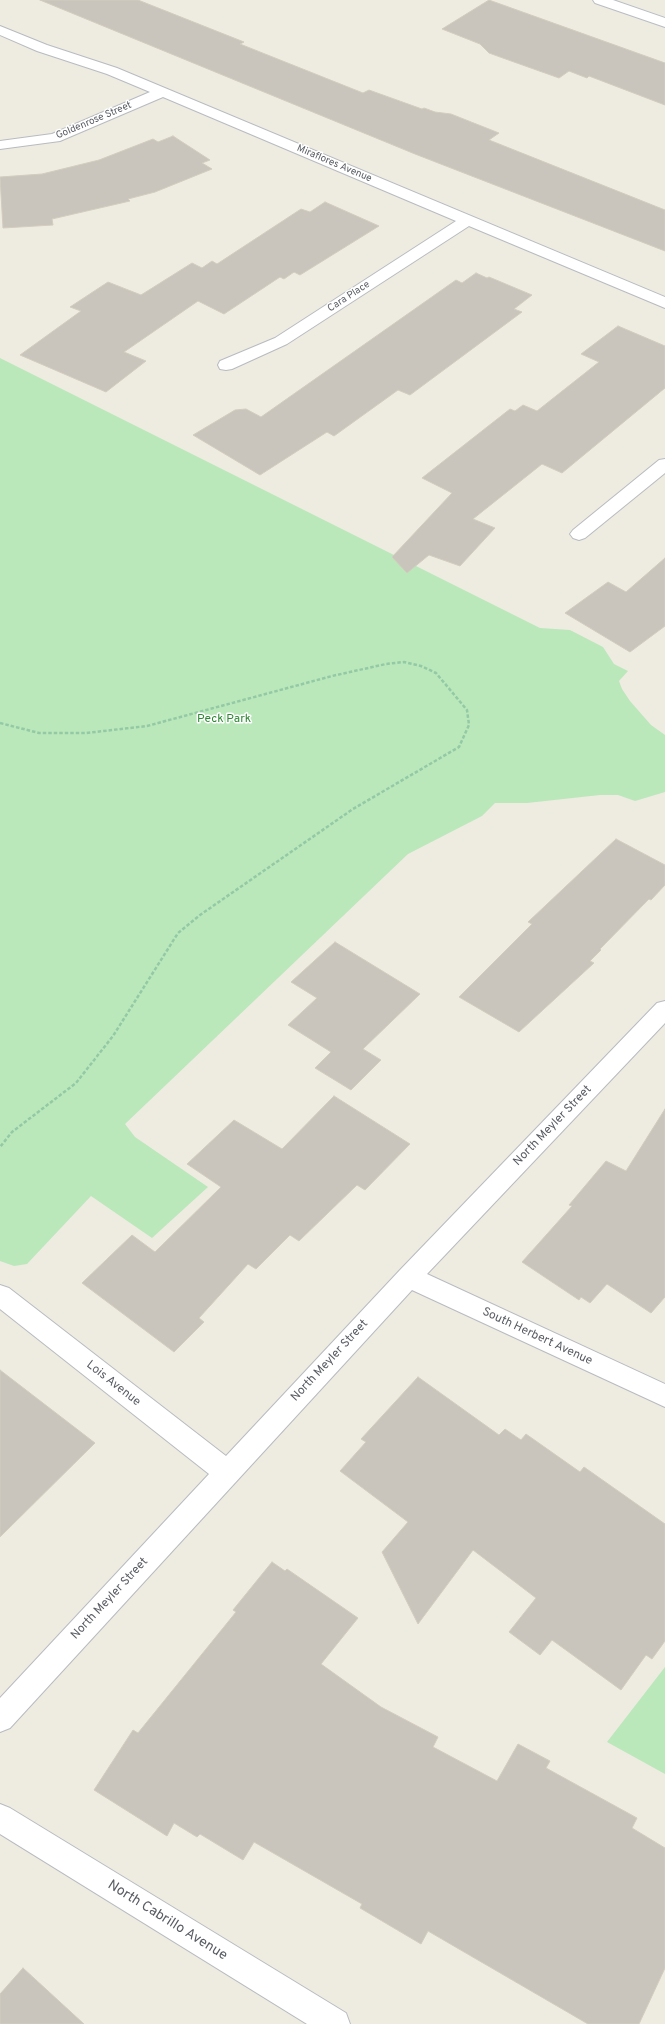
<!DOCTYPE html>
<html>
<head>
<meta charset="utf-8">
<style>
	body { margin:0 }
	canvas { display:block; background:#eeebe0 }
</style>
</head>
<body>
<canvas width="665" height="2024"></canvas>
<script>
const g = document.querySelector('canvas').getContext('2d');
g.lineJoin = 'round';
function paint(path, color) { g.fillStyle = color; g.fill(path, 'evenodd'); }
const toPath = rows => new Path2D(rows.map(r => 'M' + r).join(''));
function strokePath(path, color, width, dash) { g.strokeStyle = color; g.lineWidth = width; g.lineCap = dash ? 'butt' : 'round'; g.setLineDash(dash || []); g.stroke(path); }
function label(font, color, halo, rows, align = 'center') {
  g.font = font + ' Overpass,sans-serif'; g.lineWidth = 3; g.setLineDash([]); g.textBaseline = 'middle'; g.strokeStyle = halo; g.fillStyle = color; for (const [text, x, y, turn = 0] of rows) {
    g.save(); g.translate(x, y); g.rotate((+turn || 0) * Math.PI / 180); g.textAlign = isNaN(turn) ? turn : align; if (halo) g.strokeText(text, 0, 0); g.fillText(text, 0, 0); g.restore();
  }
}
paint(toPath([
	[0,358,540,628,570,630,603,647,614,664,628,671,619,681,622,689,630,701,651,725,665,735,665,792,635,801,618,795,600,795,527,803,495,803,482,816,408,854,125,1124,135,1137,208,1187,152,1238,91,1196,27,1264,14,1266,0,1261],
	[665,1667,665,1774,607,1742]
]), '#bae8bb');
const building = toPath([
	[40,0,138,0,244,42,240,44,363,93,369,90,422,109,424,108,435,112,451,114,499,133,489,140,665,210,665,251,415,154,40,0],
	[489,0,665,63,665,105,589,76,587,78,569,71,559,78,514,62,489,53,480,44,442,29,489,0],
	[173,136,210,160,202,163,212,169,155,192,128,199,130,201,52,219,53,225,3,228,0,177,42,174,99,160,153,139,158,142,173,136],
	[325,202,379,226,300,275,294,272,284,279,280,277,224,314,198,301,124,352,146,361,106,392,20,355,81,311,70,307,108,282,141,295,192,263,202,268,212,261,217,264,301,209,310,212,325,202],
	[476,273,487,278,489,277,532,295,514,309,522,312,410,395,398,390,334,436,327,432,260,475,193,435,235,410,246,409,261,417,456,280,462,283,476,273],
	[618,326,665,346,665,388,562,473,542,464,473,519,495,528,460,566,429,555,407,573,392,557,452,493,422,478,510,409,515,411,523,405,537,411,599,362,581,354,618,326],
	[665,558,665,626,630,652,565,613,608,582,626,592,665,558],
	[616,839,665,865,665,885,651,900,649,899,600,949,601,950,590,961,594,963,519,1032,459,997,532,924,528,922,616,839],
	[335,942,420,994,363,1049,381,1060,351,1090,315,1068,331,1052,288,1025,317,998,291,982,335,942],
	[334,1096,410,1144,365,1190,357,1185,299,1241,290,1235,256,1269,248,1264,199,1318,204,1322,174,1352,82,1283,132,1235,155,1252,221,1187,187,1164,234,1120,282,1149,334,1096],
	[665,1109,665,1297,651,1313,607,1284,590,1303,581,1297,579,1300,522,1262,572,1206,569,1205,606,1161,626,1171,665,1109],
	[0,1370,95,1443,0,1537,0,1370],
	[418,1377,499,1435,505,1429,521,1440,526,1434,580,1472,584,1467,665,1524,665,1641,652,1659,646,1655,621,1690,552,1640,540,1655,509,1632,536,1598,473,1550,418,1624,382,1552,408,1522,340,1471,366,1442,361,1439,418,1377],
	[272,1562,285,1571,287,1569,358,1618,321,1664,381,1707,438,1737,433,1747,497,1781,518,1744,550,1761,546,1768,637,1818,632,1828,665,1848,665,1968,639,2024,588,2024,428,1931,421,1944,360,1908,362,1904,254,1842,243,1860,200,1834,197,1837,174,1823,167,1836,94,1790,133,1730,138,1733,236,1612,233,1610,272,1562],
	[23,1968,84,2024,0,2024,0,1994,23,1968]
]);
paint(building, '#c9c5bd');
strokePath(building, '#d3cdbe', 1);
const street = toPath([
	[0,26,47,45,117,68,665,297,665,308,469,226,287,344,232,369,226,370,220,369,218,365,220,361,275,338,456,221,163,97,60,141,0,149,0,141,52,134,150,92,107,74,37,51,0,35,0,26],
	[665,459,665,473,585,538,579,540,573,538,570,534,573,530,659,460,665,459],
	[665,1001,665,1023,427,1274,665,1384,665,1407,412,1290,10,1728,0,1732,0,1698,209,1474,0,1309,0,1285,9,1288,226,1456,400,1270,657,1003,665,1001],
	[0,1804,10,1808,346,2013,350,2024,307,2024,0,1834,0,1804]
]);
const secondary = toPath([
	[593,0,613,0,665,18,665,27,595,3,593,0]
]);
strokePath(street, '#b8bbc1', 2);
strokePath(secondary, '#b9bdc4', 2);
strokePath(toPath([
	[0,723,39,733,86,733,147,726,332,676,386,664,404,662,421,666,436,673,467,710,469,725,459,747,353,809,200,915,178,933,113,1036,76,1083,12,1132,0,1147]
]), '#93c9a4', 2.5, [3.5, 2]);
paint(street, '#fff');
paint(secondary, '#fff');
label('10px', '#595d63', '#fff', [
	["Goldenrose Street",94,121,-23],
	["Miraflores Avenue",334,164,23],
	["Cara Place",349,297,-33]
]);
label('12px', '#2d8733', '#fff', [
	["Peck Park",224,720]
]);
label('12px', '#595d63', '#fff', [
	["North Meyler Street",553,1126,-46],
	["South Herbert Avenue",537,1337,25],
	["North Meyler Street",330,1361,-47],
	["Lois Avenue",113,1384,38],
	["North Meyler Street",110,1599,-47]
]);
label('14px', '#595d63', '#fff', [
	["North Cabrillo Avenue",167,1921,32]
]);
</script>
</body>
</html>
